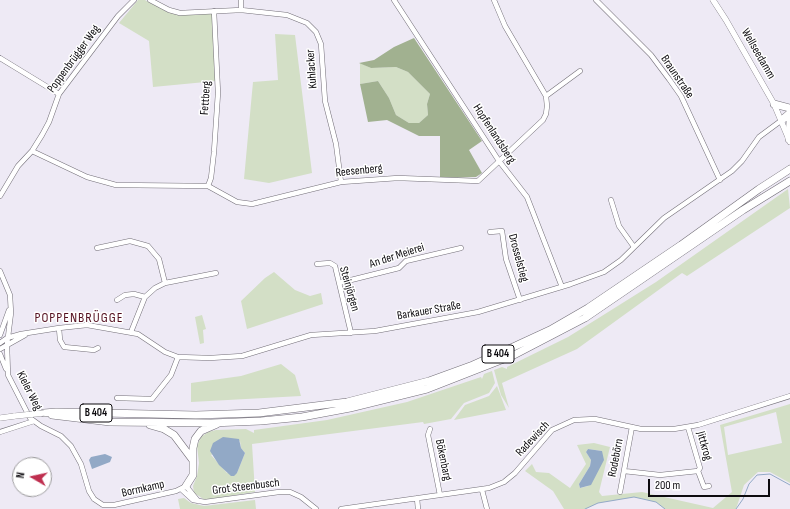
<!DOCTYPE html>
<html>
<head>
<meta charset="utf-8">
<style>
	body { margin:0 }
	#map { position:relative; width:790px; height:509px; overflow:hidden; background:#eeeaf5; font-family:"Sofia Sans Condensed",sans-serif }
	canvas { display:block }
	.north { position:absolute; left:12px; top:457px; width:40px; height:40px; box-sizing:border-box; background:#fff; border:1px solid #9e9d9f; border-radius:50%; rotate:279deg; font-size:11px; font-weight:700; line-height:16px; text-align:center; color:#0d0b0f }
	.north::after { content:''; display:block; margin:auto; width:14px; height:18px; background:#bf2f4f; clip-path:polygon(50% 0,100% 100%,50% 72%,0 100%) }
	.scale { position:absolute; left:648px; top:479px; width:122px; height:18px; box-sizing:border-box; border:2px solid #0d0b0f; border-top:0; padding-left:5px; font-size:12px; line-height:14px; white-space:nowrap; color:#0d0b0f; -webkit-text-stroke:3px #fff; paint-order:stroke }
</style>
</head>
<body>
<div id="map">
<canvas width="790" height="509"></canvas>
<div class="north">N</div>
<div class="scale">200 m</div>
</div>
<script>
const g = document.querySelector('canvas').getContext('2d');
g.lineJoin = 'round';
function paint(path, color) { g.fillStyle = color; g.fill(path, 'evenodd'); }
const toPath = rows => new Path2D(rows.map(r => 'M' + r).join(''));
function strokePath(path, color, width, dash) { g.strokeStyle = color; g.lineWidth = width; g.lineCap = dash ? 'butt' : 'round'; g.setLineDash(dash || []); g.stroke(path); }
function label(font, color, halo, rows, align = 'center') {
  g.font = font + ' "Sofia Sans Condensed",sans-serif'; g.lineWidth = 3; g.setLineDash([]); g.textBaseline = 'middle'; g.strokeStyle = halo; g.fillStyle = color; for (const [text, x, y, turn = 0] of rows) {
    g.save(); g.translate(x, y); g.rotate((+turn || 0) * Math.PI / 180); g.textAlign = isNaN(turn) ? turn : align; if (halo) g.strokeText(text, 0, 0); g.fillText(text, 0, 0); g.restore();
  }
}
paint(toPath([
	[138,0,145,0,168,12,212,13,216,81,153,87,149,41,119,23],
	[275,34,295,35,312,173,269,183,244,179,253,82,278,80],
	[360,63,371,68,396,67,408,72,430,94,427,104,428,115,419,123,409,123,396,115,389,98,378,81,360,84],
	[788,189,790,208,687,276,682,273,577,349,502,383,509,408,501,395,494,370,502,367,507,369,507,367,568,337,597,319,656,282],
	[274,272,295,290,310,296,321,293,323,304,247,329,241,301,265,278],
	[202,315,206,329,203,330,204,343,200,344,195,317],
	[281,364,295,375,301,396,191,402,191,383,241,376],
	[492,371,495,383,489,393,464,403,451,419,424,424,423,422,252,444,255,492,205,500,194,493,193,486,197,476,199,463,197,446,201,437,208,432,216,430,246,429,254,433,254,430,327,420,407,402,481,377,482,379,484,374],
	[240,441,241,448,245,453,237,473,227,473,211,455],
	[497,386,506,410,454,420,465,405,489,396],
	[790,404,790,483,770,472,758,472,744,485,736,509,665,509,656,502,634,497,598,503,585,509,564,509,553,491,525,471,532,464,536,472,549,473,570,488,586,464,577,445,594,443,610,447,599,492,602,496,642,492,713,508,732,492,720,425],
	[776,412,782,443,728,455,724,427],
	[588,449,602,451,588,486,580,488,579,484,590,466,591,460,586,452],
	[184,498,191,503,204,506,255,500,256,509,180,509,178,499]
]), '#d3dfc6');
paint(toPath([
	[414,38,482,141,469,150,482,173,476,177,440,178,440,136,419,136,387,120,368,122,360,84,378,81,389,98,396,115,409,123,419,123,428,115,427,104,430,94,408,72,396,67,371,68,359,63,374,60,394,47]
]), '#a1b190');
paint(toPath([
	[223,437,239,439,241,448,245,453,237,473,234,476,231,476,219,465,210,451,213,443],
	[588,449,602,451,604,460,591,485,580,488,579,484,590,466,591,460,586,452],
	[105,454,112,457,110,462,92,469,89,460,91,457]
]), '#92a9c6');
strokePath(toPath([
	[585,509,598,503,634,497,656,502,665,509],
	[736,509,743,499,749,484,757,475,770,474,790,485]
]), '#92a9c6', 1);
const minor = toPath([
	[150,0,169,10,180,13,241,10,287,15,307,23,316,32,321,44,325,101,336,144,341,182],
	[394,0,499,161,527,197,562,287],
	[596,0,651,55,669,79,681,96,720,180],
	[241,10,241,0],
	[0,58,59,94],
	[546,96,580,71],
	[32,151,87,177,116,185,208,186,237,202,252,204,341,182,398,178,478,181,543,120,546,114,547,106,546,96,505,26,494,0],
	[208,186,211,178,214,152,218,93,214,11],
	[0,196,18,166,32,151,42,135,49,122,59,94,118,16,134,0],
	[611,200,619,226,634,247],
	[490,232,502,231,506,259,520,300],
	[97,248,130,241,148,246,159,259,165,283],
	[317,264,330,263,335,266,351,333],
	[0,271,10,295,11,313,7,345,8,375,30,418,41,426,61,436,71,446,81,464,89,491,94,499,103,505,114,505,176,491,186,486,198,501],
	[339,283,399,268,406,261,461,248],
	[117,300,125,295,134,294,145,297],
	[59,328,60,340,64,347,94,350,98,348],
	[131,332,145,297,155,288,165,283,216,273],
	[0,335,9,310],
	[0,343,7,338,21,334,59,328,87,325,138,334,165,352,178,357,210,358,242,356,311,335,375,331,478,312,571,284,604,272,621,260,664,218,732,171,742,161,759,137,782,120],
	[0,349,25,335],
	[0,354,6,369],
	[117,398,152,399,171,375,178,357],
	[688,427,700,468,698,471,704,487,709,486],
	[430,429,428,435,440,495],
	[0,432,34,421],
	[624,471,660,475,698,471],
	[181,489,193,500,205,502,279,492,290,492,301,497,316,509],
	[482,490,487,509],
	[620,492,632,427],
	[417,498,418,509],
	[341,509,489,488,504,482,515,473,552,430,574,420,595,419,641,429,674,429,698,425,790,396]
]);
const major = toPath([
	[713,0,726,20,774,104,790,142],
	[0,418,15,416]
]);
const highway = toPath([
	[774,104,790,108],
	[782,120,790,113],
	[789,139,790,121],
	[44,413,56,412,196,415,259,413,347,402,429,381,473,365,511,348,550,330,588,308,681,245,759,189,790,169],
	[52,415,110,422,211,423,261,421,302,417,350,408,427,389,514,355,585,318,743,210,790,181],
	[150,425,164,429,174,435,192,459],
	[186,486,193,475,193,448,195,439,201,431,217,424]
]);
strokePath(minor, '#736f78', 5.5);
strokePath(major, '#736f78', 6);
strokePath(highway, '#736f78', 8);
strokePath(minor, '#fff', 4.5);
strokePath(major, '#fff', 5.5);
strokePath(highway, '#fff', 7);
const majorBridge = toPath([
	[15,416,44,413]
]);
strokePath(majorBridge, '#736f78', 6, []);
strokePath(majorBridge, '#fff', 5.5);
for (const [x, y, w] of [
	[498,354,32],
	[96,413,32]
]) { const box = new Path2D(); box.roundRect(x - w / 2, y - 9, w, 18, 3); g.fillStyle = '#fff'; g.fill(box); strokePath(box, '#0d0b0f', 1); }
label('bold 11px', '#0d0b0f', null, [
	["B 404",498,354],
	["B 404",96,413]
]);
label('12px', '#0d0b0f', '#fff', [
	["Wellseedamm",758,54,60],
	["Poppenbrügger Weg",74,59,-54],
	["Kuhlacker",312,69,-94],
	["Braunstraße",677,77,56],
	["Fettberg",206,98,-86],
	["Hopfenlandsberg",494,134,57],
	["Reesenberg",359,171,-6],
	["An der Meierei",397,256,-18],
	["Drosselstieg",518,258,75],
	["Steinjörgen",349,289,74],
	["Barkauer Straße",429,311,-10],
	["Kieler Weg",29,391,63],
	["Radewisch",533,439,-47],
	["Jittkrog",704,446,74],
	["Rodebörn",616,458,-79],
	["Bökenbarg",443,460,78],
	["Grot Steenbusch",246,487,-7],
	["Bormkamp",143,489,-13]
]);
g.letterSpacing = '1px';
label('14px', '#530e1e', '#fff', [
	["POPPENBRÜGGE",79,318]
]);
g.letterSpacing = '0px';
</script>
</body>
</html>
